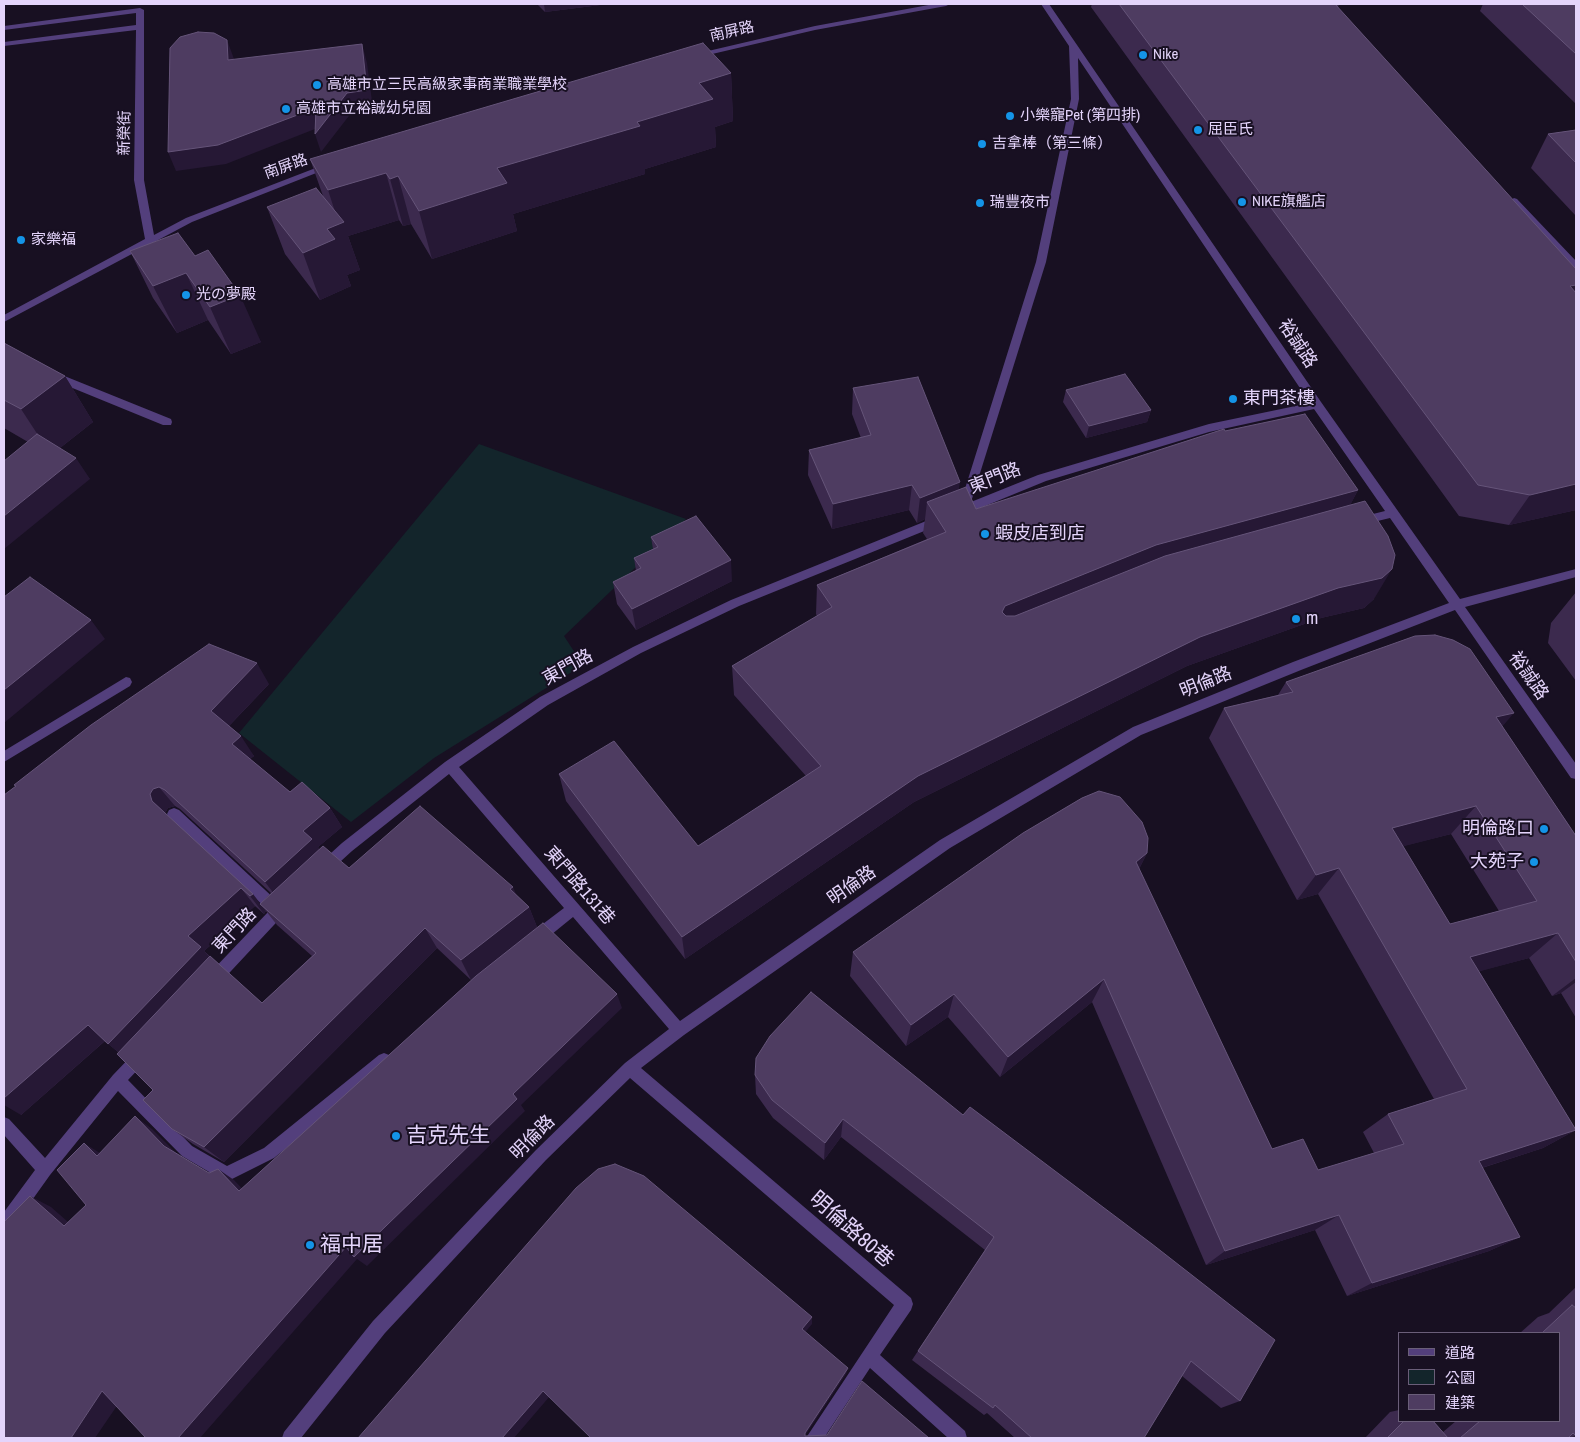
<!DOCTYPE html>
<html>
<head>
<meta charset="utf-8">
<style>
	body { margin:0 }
	#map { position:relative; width:1580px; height:1442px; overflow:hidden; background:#181022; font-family:"Archivo Narrow","Noto Sans TC",sans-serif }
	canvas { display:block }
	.frame { position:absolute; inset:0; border:5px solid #e4d4fb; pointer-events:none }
	.legend { position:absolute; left:1398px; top:1332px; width:162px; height:90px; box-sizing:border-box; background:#181022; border:1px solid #6a5e79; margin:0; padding:6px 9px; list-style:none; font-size:15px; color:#e4d4fb }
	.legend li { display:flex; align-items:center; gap:10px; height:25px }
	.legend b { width:25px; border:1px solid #6a5e79 }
</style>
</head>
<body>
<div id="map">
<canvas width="1580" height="1442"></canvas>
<div class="frame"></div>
<ul class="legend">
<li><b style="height:6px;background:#533f7c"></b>道路</li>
<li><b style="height:14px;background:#13252b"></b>公園</li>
<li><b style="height:14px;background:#4e3c61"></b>建築</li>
</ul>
</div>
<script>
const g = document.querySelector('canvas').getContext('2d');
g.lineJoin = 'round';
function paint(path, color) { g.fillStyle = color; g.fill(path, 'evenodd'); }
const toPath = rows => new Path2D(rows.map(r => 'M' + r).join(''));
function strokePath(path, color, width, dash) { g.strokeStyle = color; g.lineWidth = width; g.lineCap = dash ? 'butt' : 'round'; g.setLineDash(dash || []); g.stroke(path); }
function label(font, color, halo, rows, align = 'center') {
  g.font = font + ' "Archivo Narrow","Noto Sans TC","Noto Sans JP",sans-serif'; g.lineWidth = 4; g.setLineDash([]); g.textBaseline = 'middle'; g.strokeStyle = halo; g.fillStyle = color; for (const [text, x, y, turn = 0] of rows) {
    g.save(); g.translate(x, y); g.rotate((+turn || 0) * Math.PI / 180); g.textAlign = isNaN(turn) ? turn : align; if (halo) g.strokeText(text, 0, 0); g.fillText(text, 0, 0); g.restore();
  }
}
paint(toPath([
	[479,444,686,519,564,636,583,665,434,758,351,822,239,733]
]), '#13252b');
paint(toPath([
	[934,4,950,4,946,6,815,30,695,58,691,55,815,26,934,4],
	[1041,4,1049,4,1321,402,1460,599,1576,569,1576,577,1465,607,1576,764,1576,779,1571,778,1455,610,1301,670,1141,735,950,848,684,1035,641,1068,911,1298,913,1304,911,1310,880,1355,965,1431,967,1438,948,1438,870,1368,824,1438,806,1438,894,1305,630,1078,546,1160,385,1333,301,1438,282,1438,284,1432,373,1321,536,1150,625,1063,669,1029,573,917,541,943,536,944,531,943,529,938,531,933,564,908,449,774,352,851,329,872,324,874,319,872,317,868,319,864,342,843,445,762,540,697,633,647,731,600,936,517,944,517,946,520,944,523,739,606,641,653,548,705,459,767,680,1021,940,840,1133,727,1293,662,1449,603,1390,518,1361,525,1357,524,1355,521,1357,518,1385,511,1314,409,1209,432,1046,481,963,515,955,515,953,512,959,508,1036,262,1071,99,1069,46,1041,4],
	[1078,58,1310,403,1209,424,1038,475,971,502,1046,262,1079,99,1078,58],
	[140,8,144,10,144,180,154,235,186,218,326,164,332,164,334,166,192,222,4,322,4,315,145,239,134,180,136,30,4,46,4,42,136,25,136,13,4,30,4,26,140,8],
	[1514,198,1517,199,1576,261,1576,270,1573,269,1511,203,1509,201,1514,198],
	[52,371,171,419,172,422,171,425,163,425,48,378,47,375,52,371],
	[126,677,130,678,132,682,130,686,4,762,4,751,126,677],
	[174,808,179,810,278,902,282,901,287,903,289,907,287,911,218,985,213,987,208,985,206,980,208,975,269,911,169,818,167,814,169,810,174,808],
	[141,1049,146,1051,148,1056,146,1061,128,1080,192,1146,227,1166,264,1148,379,1055,384,1053,389,1055,391,1060,389,1065,274,1158,226,1182,182,1156,118,1091,50,1175,10,1231,4,1233,4,1212,35,1170,4,1135,4,1117,9,1119,45,1158,113,1075,136,1051,141,1049]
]), '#533f7c');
paint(toPath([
	[537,4,608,4,545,12],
	[1092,4,1339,4,1338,7,1576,510,1509,525,1459,516,1091,7],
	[1483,4,1576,4,1576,104,1480,11],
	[731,73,733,121,715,127,716,147,645,169,645,174,513,214,517,231,432,259,411,224,403,226,399,220,348,236,360,270,347,275,351,286,320,300,285,254,267,207,323,196,310,159],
	[1576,130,1576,216,1531,168,1548,134],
	[130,251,195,256,261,342,231,354,208,320,177,333,153,298],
	[4,343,65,376,93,422,60,448,90,479,28,442,4,428],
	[853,388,959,490,976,509,1225,431,1358,490,1350,505,1374,599,1364,608,1321,618,1187,666,914,802,685,959,566,801,559,774,698,846,806,776,734,695,732,666,817,616,816,614,817,585,927,539,923,533,925,519,917,523,909,510,832,529,808,475,809,450,861,438,852,414],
	[1066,390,1151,410,1147,422,1086,438,1063,402],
	[651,537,732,581,636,630,617,604,613,582,636,571,634,558,653,549],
	[1576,592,1576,681,1548,643,1551,623],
	[1286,682,1502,726,1576,836,1576,1018,1561,993,1552,996,1529,958,1479,971,1576,1130,1543,1148,1482,1168,1520,1237,1489,1251,1347,1296,1315,1230,1206,1265,1092,1002,1000,1077,948,1017,906,1046,850,976,853,952,1147,853,1139,869,1272,1149,1318,1170,1374,1153,1363,1132,1388,1114,1434,1099,1318,894,1297,900,1209,738,1224,708,1278,695],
	[1451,834,1499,911,1450,924,1403,846],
	[269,684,229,726,254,756,250,759,290,792,330,808,342,827,318,847,319,849,349,868,516,895,529,907,537,927,471,980,437,948,224,1162,193,1144,172,1129,153,1090,118,1052,105,1041,21,1115,4,795],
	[175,806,180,809,271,893,260,904,165,813,168,808],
	[255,906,264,914,266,911,277,925,312,956,262,1003,204,951],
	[811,992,1240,1401,1221,1408,1182,1376,1144,1438,1015,1438,987,1413,984,1415,912,1360,985,1250,841,1137,824,1160,773,1118,756,1094,755,1075],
	[1576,1287,1576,1436,1568,1438,1365,1438,1390,1412,1399,1410,1399,1421,1433,1421,1443,1432,1456,1421,1559,1421,1559,1333,1520,1333,1538,1317,1549,1313]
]), '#3c2a4e');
paint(toPath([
	[544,4,608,4,545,12],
	[227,40,234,59,235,79,228,60],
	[362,44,367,63,373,109,352,112,321,152,315,134,320,127,226,164,176,171,168,152],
	[731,73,733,121,715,127,716,147,645,169,645,174,513,214,517,231,432,259,419,211,497,168,637,122,699,83],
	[386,173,399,220,348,236,360,270,347,275,351,286,320,300,303,253,327,229,339,224,328,190],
	[398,176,411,224,403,226,390,179],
	[186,273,208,320,177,333,153,286],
	[1576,285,1576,302,1570,286],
	[240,295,261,342,231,354,210,307],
	[65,376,93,422,51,455,21,409],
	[1151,410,1147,422,1086,438,1089,426],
	[76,458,90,479,4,549,4,516],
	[960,482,956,507,927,502,925,519,917,523,920,498],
	[1576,484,1576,510,1509,525,1530,495],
	[912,485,909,510,832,529,833,504],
	[1358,490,1342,521,998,635,1002,612,1005,606,1156,545],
	[731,560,732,581,636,630,632,609],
	[1392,569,1374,599,1364,608,1321,618,1187,666,914,802,685,959,682,937,918,776,1200,637],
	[91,620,105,639,4,723,4,690],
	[257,663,269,684,224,731,211,711],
	[1514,713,1489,742,1496,717],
	[241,736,254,756,245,763,232,744],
	[159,787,175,806,168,808,165,813,152,801,150,794,153,789],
	[1476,806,1451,834,1370,855,1392,828],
	[330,808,342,827,318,847,324,857,278,899,265,882,303,831],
	[1147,853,1134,879,1136,862],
	[1339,868,1318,894,1297,900,1316,875],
	[513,887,522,908,510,889],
	[241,888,255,906,204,951,216,964,126,1058,108,1044,188,936],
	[253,894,266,911,264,914,250,896],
	[529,907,537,927,471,980,461,960],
	[425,928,437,948,224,1162,204,1147],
	[1558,933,1529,958,1444,981,1470,957],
	[1576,978,1576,982,1561,993,1552,996],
	[1104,979,1092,1002,1000,1077,1008,1057],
	[617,994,622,1008,521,1105,525,1111,367,1266,357,1259,200,1438,178,1438,346,1247,513,1094],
	[954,994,948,1017,906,1046,911,1025],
	[88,1025,107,1039,21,1115,4,1105,4,1098],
	[135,1116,152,1129,181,1158,164,1146],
	[843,1119,841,1137,824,1160,825,1143],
	[1576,1130,1543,1148,1450,1178,1479,1161],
	[84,1143,103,1155,97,1156],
	[218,1169,234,1180,254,1201,239,1191],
	[30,1196,51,1207,84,1236,64,1226],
	[1339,1215,1315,1230,1206,1265,1225,1251],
	[1520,1237,1489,1251,1347,1296,1372,1283],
	[812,1317,812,1324,802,1336,802,1329],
	[848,1368,846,1374,804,1437,805,1433],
	[102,1391,123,1397,95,1438,71,1438],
	[543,1391,550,1396,514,1438,502,1438]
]), '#261835');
const building = toPath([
	[1119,4,1335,4,1576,269,1576,285,1570,286,1576,293,1576,484,1530,495,1478,485,1119,4],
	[1522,4,1576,4,1576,54,1522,4],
	[198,32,214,33,227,40,228,60,362,44,367,90,347,93,315,134,316,108,218,145,168,152,170,48,180,37,198,32],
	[703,43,731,73,699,83,713,99,637,122,640,126,497,168,507,183,419,211,398,176,390,179,386,173,328,190,310,159,703,43],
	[1576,130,1576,163,1548,134,1576,130],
	[316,188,344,222,327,229,335,239,303,253,267,207,316,188],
	[178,233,195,256,208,250,240,295,210,307,186,273,153,286,130,251,178,233],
	[4,343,65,376,21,409,4,400,4,343],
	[1125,374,1151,410,1089,426,1066,390,1125,374],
	[918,377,960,482,920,498,912,485,833,504,809,450,871,435,853,388,918,377],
	[1305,414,1358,490,1156,545,1005,606,1002,612,1006,616,1015,616,1165,556,1365,501,1388,536,1395,555,1392,569,1382,578,1338,588,1200,637,918,776,682,937,559,774,614,741,698,846,821,766,732,666,832,607,817,585,946,532,927,502,966,487,976,509,1224,429,1225,431,1305,414],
	[37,434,76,458,4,516,4,461,37,434],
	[696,516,731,560,632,609,613,582,641,568,634,558,658,547,651,537,696,516],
	[30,577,91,620,4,690,4,597,30,577],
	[1435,635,1453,640,1470,649,1514,713,1496,717,1576,836,1576,962,1558,933,1470,957,1576,1130,1479,1161,1520,1237,1372,1283,1339,1215,1225,1251,1104,979,1008,1057,954,994,911,1025,853,952,1023,833,1082,798,1099,791,1120,797,1142,822,1148,838,1147,853,1136,862,1272,1149,1303,1139,1318,1170,1404,1144,1388,1114,1467,1089,1339,868,1316,875,1224,708,1293,692,1286,682,1415,636,1435,635],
	[1476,806,1537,901,1450,924,1392,828,1476,806],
	[209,644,257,663,211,711,241,736,232,744,290,792,302,782,330,808,303,831,312,839,265,882,165,790,159,787,153,789,150,794,152,801,253,894,250,896,241,888,188,936,201,947,108,1044,88,1025,4,1098,4,795,16,786,14,785,91,725,209,644],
	[420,806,513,887,510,889,529,907,461,960,425,928,204,1147,172,1129,143,1100,153,1090,117,1054,210,956,262,1003,316,953,260,904,323,846,349,868,420,806],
	[543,923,617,994,513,1094,517,1099,354,1257,346,1247,178,1438,146,1438,102,1391,71,1438,4,1438,4,1222,30,1196,64,1226,86,1205,57,1170,84,1143,97,1156,135,1116,164,1146,209,1173,218,1169,239,1191,476,976,543,923],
	[811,992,963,1115,970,1107,1152,1244,1275,1340,1240,1401,1191,1361,1144,1438,1032,1438,995,1405,993,1408,918,1351,994,1237,843,1119,825,1143,772,1100,755,1075,756,1058,770,1036,811,992],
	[615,1164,644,1176,812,1317,802,1329,848,1368,805,1433,805,1436,827,1435,862,1381,929,1438,591,1438,543,1391,502,1438,358,1438,576,1188,598,1169,615,1164],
	[1572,1305,1576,1308,1576,1436,1573,1433,1568,1438,1460,1438,1480,1421,1559,1421,1559,1333,1542,1333,1572,1305],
	[1404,1421,1433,1421,1448,1438,1387,1438,1404,1421]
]);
paint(building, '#4e3c61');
strokePath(building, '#655479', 1);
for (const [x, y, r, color] of [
	[1143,55,5,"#1494e7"],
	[317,85,5,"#1494e7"],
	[286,109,5,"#1494e7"],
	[1010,116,5,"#1494e7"],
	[1198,130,5,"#1494e7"],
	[982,144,5,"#1494e7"],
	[1242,202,5,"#1494e7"],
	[980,203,5,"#1494e7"],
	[21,240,5,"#1494e7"],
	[186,295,5,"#1494e7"],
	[1233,399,5,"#1494e7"],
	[985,534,5,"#1494e7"],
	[1296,619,5,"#1494e7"],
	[1544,829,5,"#1494e7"],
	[1534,862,5,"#1494e7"],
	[396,1136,5,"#1494e7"],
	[310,1245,5,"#1494e7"]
]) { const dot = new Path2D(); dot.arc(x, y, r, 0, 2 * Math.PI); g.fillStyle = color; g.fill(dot); strokePath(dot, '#181022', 2); }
label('15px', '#e4d4fb', '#181022', [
	["南屏路",732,32,-13],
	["新榮街",125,133,-89],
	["南屏路",286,167,-20]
]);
label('15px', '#e4d4fb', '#181022', [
	["Nike",1153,55],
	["高雄市立三民高級家事商業職業學校",327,85],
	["高雄市立裕誠幼兒園",296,109],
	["小樂寵Pet (第四排)",1020,116],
	["屈臣氏",1208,130],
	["吉拿棒（第三條）",992,144],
	["NIKE旗艦店",1252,202],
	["瑞豐夜市",990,203],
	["家樂福",31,240],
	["光の夢殿",196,295]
], 'left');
label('18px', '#e4d4fb', '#181022', [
	["裕誠路",1297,344,56],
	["東門路",995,479,-22],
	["東門路",568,668,-29],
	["裕誠路",1528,676,55],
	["明倫路",1206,683,-22],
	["東門路131巷",579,886,49],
	["明倫路",852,886,-35],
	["東門路",235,931,-47],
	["明倫路",533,1138,-45]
]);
label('18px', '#e4d4fb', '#181022', [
	["東門茶樓",1243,399],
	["蝦皮店到店",995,534],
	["m",1306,619],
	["明倫路口",1534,829,"right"],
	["大苑子",1524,862,"right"]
], 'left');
label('21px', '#e4d4fb', '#181022', [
	["吉克先生",406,1136],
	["福中居",320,1245]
], 'left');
label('21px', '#e4d4fb', '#181022', [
	["明倫路80巷",851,1230,41]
]);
</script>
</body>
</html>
